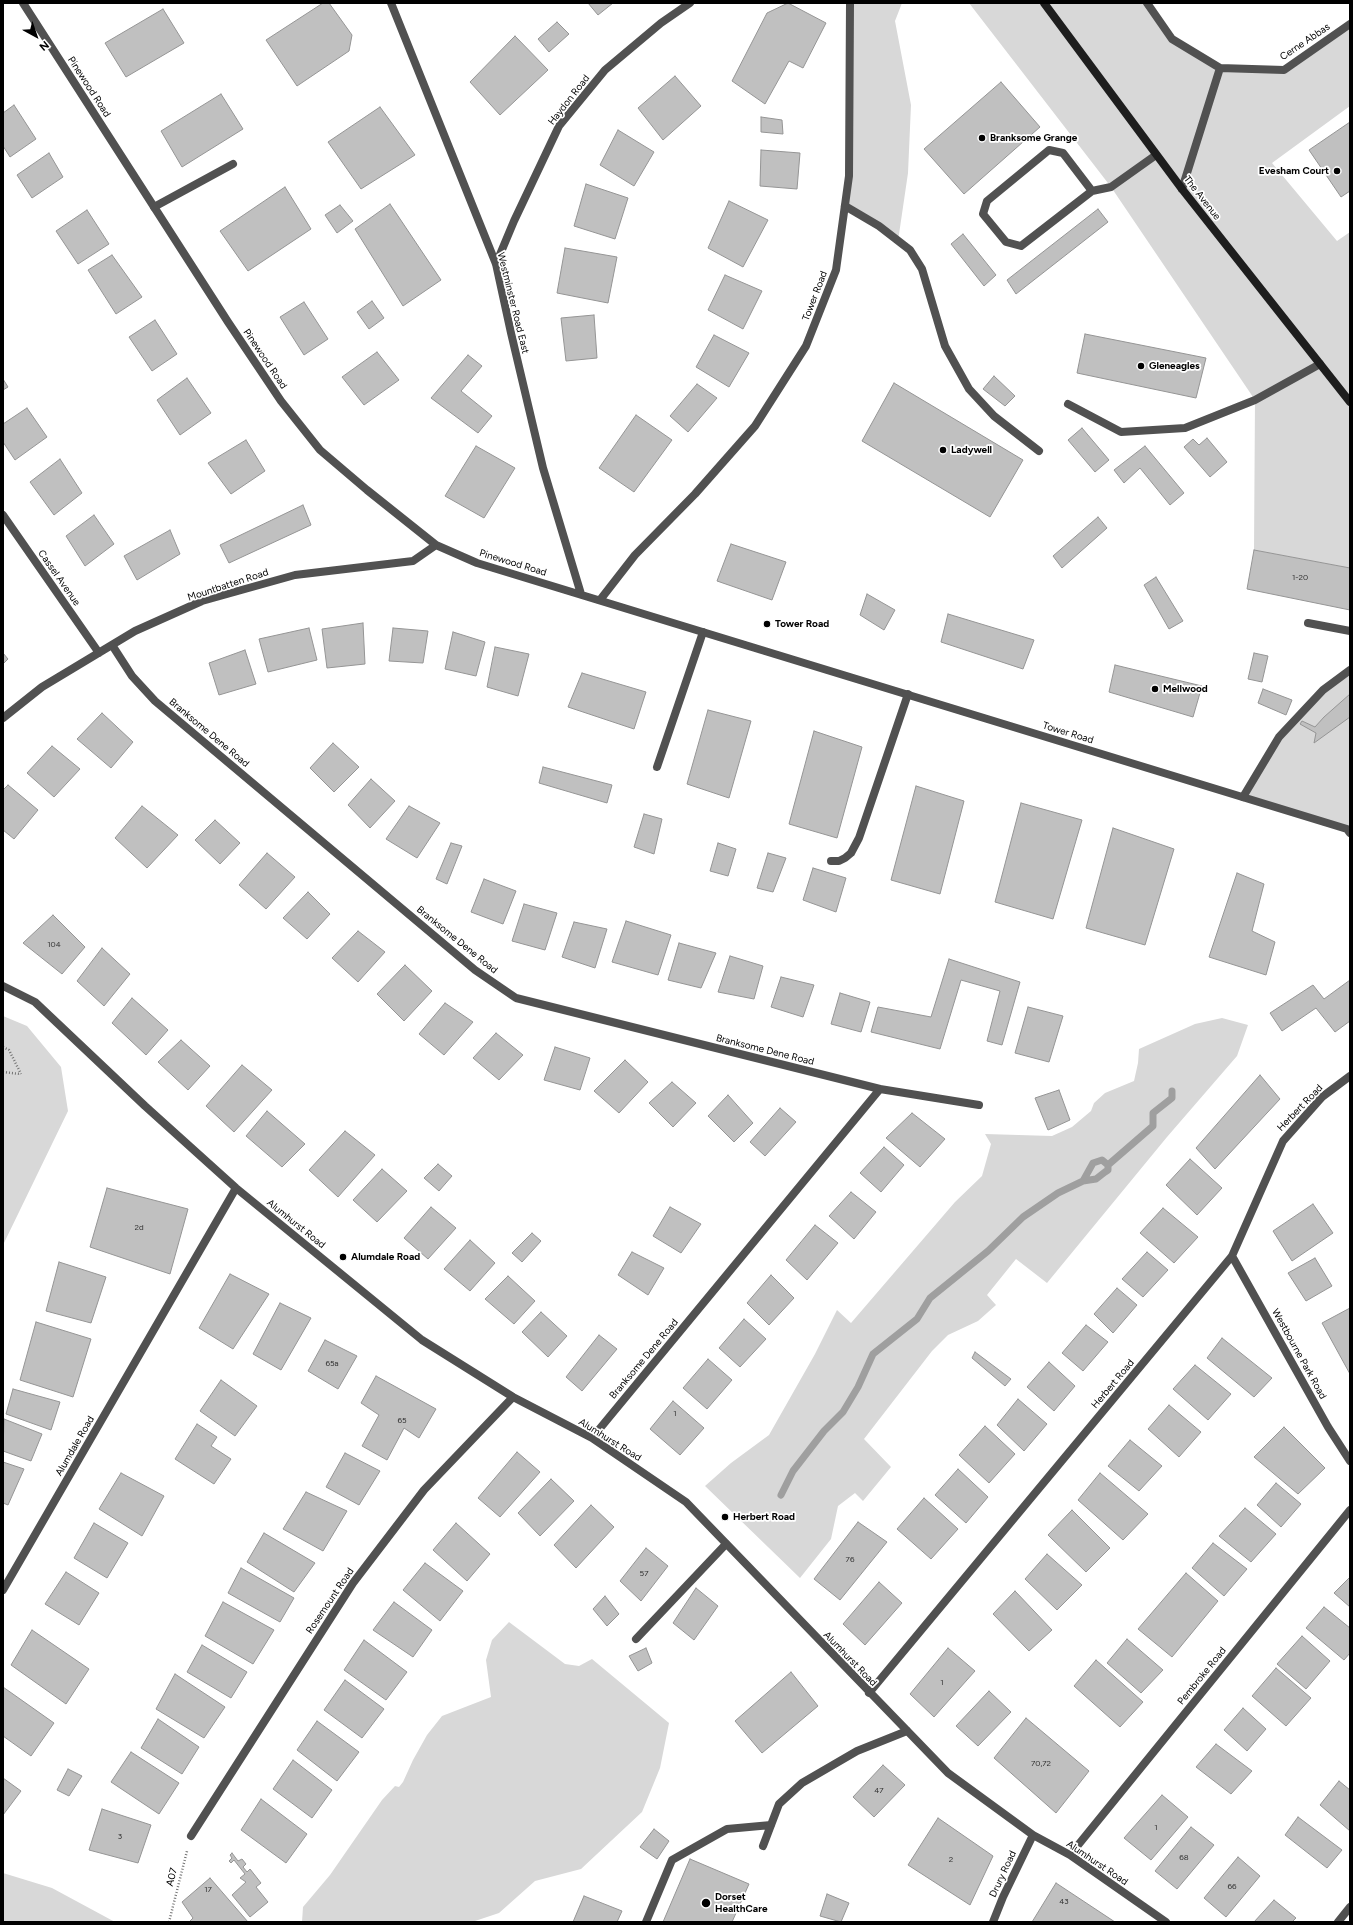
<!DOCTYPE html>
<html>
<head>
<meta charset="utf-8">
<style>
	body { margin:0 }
	#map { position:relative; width:1353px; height:1925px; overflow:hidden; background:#fff; font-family:Figtree,sans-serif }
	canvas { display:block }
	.frame { position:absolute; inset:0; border:4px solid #000; pointer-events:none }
	.north { position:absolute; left:16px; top:16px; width:40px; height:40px; -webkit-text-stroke:3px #fff; paint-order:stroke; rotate:140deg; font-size:11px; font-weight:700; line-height:16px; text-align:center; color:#000 }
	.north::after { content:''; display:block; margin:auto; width:14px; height:18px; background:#000; clip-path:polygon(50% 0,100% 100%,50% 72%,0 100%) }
</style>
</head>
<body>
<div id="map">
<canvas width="1353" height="1925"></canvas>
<div class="frame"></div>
<div class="north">N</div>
</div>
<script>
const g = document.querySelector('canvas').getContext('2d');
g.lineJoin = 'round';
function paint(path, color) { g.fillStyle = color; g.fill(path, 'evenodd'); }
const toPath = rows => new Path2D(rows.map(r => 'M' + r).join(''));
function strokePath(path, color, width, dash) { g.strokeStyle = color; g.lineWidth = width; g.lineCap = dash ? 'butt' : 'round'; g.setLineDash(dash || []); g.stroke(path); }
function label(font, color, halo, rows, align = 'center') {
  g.font = font + ' Figtree,sans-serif'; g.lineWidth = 3.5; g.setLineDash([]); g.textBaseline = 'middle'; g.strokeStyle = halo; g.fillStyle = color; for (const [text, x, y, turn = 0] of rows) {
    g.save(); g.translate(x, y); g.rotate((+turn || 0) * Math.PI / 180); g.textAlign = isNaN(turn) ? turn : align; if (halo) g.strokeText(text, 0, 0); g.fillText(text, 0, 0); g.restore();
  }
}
paint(toPath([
	[850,3,902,3,895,21,911,105,908,173,898,241,845,206],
	[969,3,1147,3,1172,39,1220,68,1284,70,1350,24,1350,106,1272,163,1337,241,1350,232,1350,568,1254,550,1255,400,1111,187],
	[1350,670,1350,833,1243,797,1279,737,1323,690],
	[3,1016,27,1026,61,1067,68,1111,3,1245],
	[1222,1018,1248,1025,1237,1056,1167,1137,1047,1283,1016,1259,987,1295,996,1305,978,1321,948,1335,932,1351,864,1439,891,1467,863,1501,855,1493,838,1506,831,1539,800,1578,705,1486,731,1463,769,1435,815,1354,837,1310,851,1323,955,1202,982,1176,991,1144,985,1134,1052,1136,1072,1127,1091,1111,1094,1103,1105,1093,1134,1081,1138,1063,1139,1049,1195,1024],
	[509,1622,565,1664,579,1666,592,1659,669,1723,660,1768,642,1812,581,1869,535,1881,499,1913,472,1922,302,1922,303,1907,330,1875,382,1800,395,1786,399,1787,403,1782,413,1760,427,1735,442,1716,491,1697,486,1660,492,1640],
	[3,1873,52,1888,115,1922,3,1922]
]), '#d8d8d8');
strokePath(toPath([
	[1083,1181,1093,1163,1102,1160,1108,1165],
	[781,1495,793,1471,824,1431,843,1412,858,1387,873,1354,917,1319,930,1298,988,1251,1023,1217,1058,1193,1083,1181,1096,1179,1105,1172,1108,1170,1108,1165,1153,1126,1153,1113,1172,1098,1172,1091]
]), '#9f9f9f', 7);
const building = toPath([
	[323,3,329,3,352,35,349,51,297,86,266,40,323,3],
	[588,3,613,3,598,15,588,3],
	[788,3,826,23,803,68,789,61,765,104,732,81,767,13,788,3],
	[163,9,184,43,126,77,105,43,163,9],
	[557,22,569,34,549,52,538,39,557,22],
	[515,36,548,70,500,115,470,82,515,36],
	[675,76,701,106,663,140,638,108,675,76],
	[1001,82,1040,127,964,194,924,149,1001,82],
	[221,94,243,129,182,167,161,131,221,94],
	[14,105,36,139,10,157,3,146,3,113,14,105],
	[380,107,415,155,361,189,328,142,380,107],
	[761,117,782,120,783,134,761,132,761,117],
	[1350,122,1350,191,1341,197,1309,150,1350,122],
	[618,130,654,152,634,186,600,165,618,130],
	[761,150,800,153,797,189,760,186,761,150],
	[49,153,63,177,32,198,17,175,49,153],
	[586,184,628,198,615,239,574,226,586,184],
	[285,187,311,229,248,271,220,231,285,187],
	[729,201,768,220,743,267,708,248,729,201],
	[390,204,441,280,403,306,355,229,390,204],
	[340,205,353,221,337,233,325,215,340,205],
	[1098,209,1108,222,1016,294,1007,280,1098,209],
	[87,210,109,244,78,264,56,231,87,210],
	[963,234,996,275,984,286,951,244,963,234],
	[565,248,617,257,608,303,557,293,565,248],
	[112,255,142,297,116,314,88,270,112,255],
	[725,275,762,291,743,329,708,310,725,275],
	[372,301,384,318,369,329,357,312,372,301],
	[304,302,328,339,304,355,280,317,304,302],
	[594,315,597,358,566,361,561,318,594,315],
	[155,320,177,354,152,371,129,337,155,320],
	[1085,334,1206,358,1196,398,1077,373,1085,334],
	[714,335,749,353,729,387,696,367,714,335],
	[377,352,399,380,364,405,342,377,377,352],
	[468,355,482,366,461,391,492,416,478,433,431,398,468,355],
	[994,376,1015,396,1005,406,983,389,994,376],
	[187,378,211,413,180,435,157,400,187,378],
	[3,379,8,387,3,390,3,379],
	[894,383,1023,460,990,517,862,441,894,383],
	[697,384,717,398,688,432,670,416,697,384],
	[27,408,47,437,15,460,3,442,3,424,27,408],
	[636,415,672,440,634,492,599,468,636,415],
	[1082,428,1109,460,1095,472,1068,440,1082,428],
	[1207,438,1227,462,1210,477,1184,447,1193,439,1199,445,1207,438],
	[246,440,265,471,231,494,208,463,246,440],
	[476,446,515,468,484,518,445,496,476,446],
	[1145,446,1184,493,1170,505,1140,468,1124,483,1114,470,1145,446],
	[60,459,82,493,54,515,30,482,60,459],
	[303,505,311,525,229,563,220,545,303,505],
	[94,515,114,544,85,566,66,536,94,515],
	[1098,517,1107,528,1062,568,1053,556,1098,517],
	[170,530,180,554,137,580,124,556,170,530],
	[731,544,786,562,772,600,717,581,731,544],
	[1254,550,1350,568,1350,610,1247,589,1254,550],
	[1156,577,1183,621,1169,629,1144,585,1156,577],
	[867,594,895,610,884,630,860,615,867,594],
	[948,614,1034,640,1023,669,941,642,948,614],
	[363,623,365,664,327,668,322,629,363,623],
	[309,628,317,660,268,672,259,639,309,628],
	[393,628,428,631,423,663,389,661,393,628],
	[453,632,485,642,476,676,445,669,453,632],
	[495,647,529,654,518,696,487,687,495,647],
	[245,650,256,684,219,695,209,663,245,650],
	[3,653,8,659,3,664,3,653],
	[1254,653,1268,656,1262,682,1248,679,1254,653],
	[1115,665,1202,686,1193,717,1109,692,1115,665],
	[582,673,646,692,634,729,568,707,582,673],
	[1263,689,1292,700,1286,715,1258,703,1263,689],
	[1350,694,1350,717,1314,743,1316,733,1300,724,1302,721,1315,727,1324,717,1350,694],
	[708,710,751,721,729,798,687,784,708,710],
	[102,713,133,742,111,768,77,739,102,713],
	[814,731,862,747,837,838,789,824,814,731],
	[333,743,359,767,334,792,310,768,333,743],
	[52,746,80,769,54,797,27,773,52,746],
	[543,767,612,785,607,803,539,783,543,767],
	[371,779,395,801,370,828,348,805,371,779],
	[8,785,38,810,14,839,3,830,3,790,8,785],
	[916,786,964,801,940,894,891,880,916,786],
	[1021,803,1082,820,1053,919,995,902,1021,803],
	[142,806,178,835,147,868,115,838,142,806],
	[409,806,440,823,417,858,386,839,409,806],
	[644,814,662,819,654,854,634,847,644,814],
	[215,820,240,843,220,864,195,840,215,820],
	[1113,828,1174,849,1145,945,1086,928,1113,828],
	[451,843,462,846,447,884,436,879,451,843],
	[718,843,736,849,728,876,710,871,718,843],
	[267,853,295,877,266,909,239,885,267,853],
	[768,853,786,858,773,892,757,888,768,853],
	[813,868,846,878,836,912,803,900,813,868],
	[1237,873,1264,884,1252,931,1275,942,1266,975,1209,957,1237,873],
	[484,879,516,891,503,924,471,912,484,879],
	[308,892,330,914,307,939,283,918,308,892],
	[524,904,557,913,545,950,512,941,524,904],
	[53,915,85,947,62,974,23,943,53,915],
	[626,921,671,935,658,975,612,962,626,921],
	[574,922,607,929,595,968,562,957,574,922],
	[358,931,385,952,358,982,332,958,358,931],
	[679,943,716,953,701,988,668,980,679,943],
	[102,948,130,974,104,1006,77,981,102,948],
	[730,956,763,966,754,999,718,992,730,956],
	[949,959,1020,982,1002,1045,987,1041,1000,991,961,980,940,1049,871,1032,878,1007,931,1017,949,959],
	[405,965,432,991,404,1021,377,994,405,965],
	[781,977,814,985,803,1017,771,1007,781,977],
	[1350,980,1350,1021,1335,1032,1316,1008,1282,1031,1270,1013,1313,985,1324,999,1350,980],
	[840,993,870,1002,861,1032,831,1024,840,993],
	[132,998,168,1030,146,1055,112,1023,132,998],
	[445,1003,473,1022,444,1055,419,1034,445,1003],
	[1028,1007,1063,1016,1049,1062,1015,1053,1028,1007],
	[496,1033,523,1055,499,1080,473,1058,496,1033],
	[181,1040,210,1066,188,1090,158,1062,181,1040],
	[555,1047,590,1058,580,1090,544,1080,555,1047],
	[625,1060,648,1082,619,1113,594,1091,625,1060],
	[242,1065,272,1090,234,1132,206,1106,242,1065],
	[1260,1075,1280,1099,1215,1169,1196,1148,1260,1075],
	[672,1082,696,1103,673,1127,649,1103,672,1082],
	[1059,1090,1070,1120,1048,1130,1035,1098,1059,1090],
	[728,1095,753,1123,734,1142,708,1116,728,1095],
	[780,1108,796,1122,765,1156,750,1142,780,1108],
	[267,1111,305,1144,282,1167,246,1136,267,1111],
	[912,1113,945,1139,920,1167,886,1138,912,1113],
	[345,1131,375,1155,338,1197,309,1170,345,1131],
	[884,1147,904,1165,881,1192,860,1173,884,1147],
	[1190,1159,1222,1188,1197,1215,1166,1185,1190,1159],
	[438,1164,452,1176,439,1191,424,1178,438,1164],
	[382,1169,407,1191,377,1222,353,1200,382,1169],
	[107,1188,188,1209,170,1274,90,1247,107,1188],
	[851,1192,876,1212,854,1239,829,1216,851,1192],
	[1313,1204,1333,1233,1292,1261,1273,1231,1313,1204],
	[431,1207,456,1228,428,1259,404,1238,431,1207],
	[670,1207,701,1224,681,1253,653,1236,670,1207],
	[1163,1208,1198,1237,1174,1263,1140,1233,1163,1208],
	[815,1225,838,1243,807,1280,786,1260,815,1225],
	[532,1233,541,1241,522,1262,512,1253,532,1233],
	[470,1240,495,1263,470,1291,444,1269,470,1240],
	[632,1252,664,1268,648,1295,618,1275,632,1252],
	[1147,1252,1168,1270,1143,1297,1122,1279,1147,1252],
	[1315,1258,1332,1286,1306,1301,1288,1273,1315,1258],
	[59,1262,106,1277,91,1323,46,1311,59,1262],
	[230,1274,269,1294,233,1349,199,1328,230,1274],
	[771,1275,794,1298,769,1325,747,1303,771,1275],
	[508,1276,535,1301,514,1324,485,1299,508,1276],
	[1117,1288,1137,1305,1113,1333,1094,1314,1117,1288],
	[280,1303,311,1318,281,1370,253,1354,280,1303],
	[1350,1308,1350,1374,1322,1323,1350,1308],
	[541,1312,567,1336,548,1357,522,1332,541,1312],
	[744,1319,766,1339,740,1367,719,1348,744,1319],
	[36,1322,91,1339,73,1397,20,1380,36,1322],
	[1086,1325,1108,1342,1083,1371,1062,1353,1086,1325],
	[599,1335,617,1349,582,1391,566,1377,599,1335],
	[1222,1338,1272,1378,1254,1397,1207,1358,1222,1338],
	[325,1340,357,1356,338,1389,308,1371,325,1340],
	[975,1352,1011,1379,1005,1386,972,1358,975,1352],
	[708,1359,732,1380,707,1409,683,1388,708,1359],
	[1049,1362,1075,1386,1054,1411,1027,1387,1049,1362],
	[1195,1365,1231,1394,1208,1420,1173,1389,1195,1365],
	[376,1376,436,1409,419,1438,404,1428,387,1460,362,1446,379,1415,361,1403,376,1376],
	[221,1380,257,1406,235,1436,200,1411,221,1380],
	[13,1389,60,1402,51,1430,6,1414,13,1389],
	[1018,1399,1047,1424,1024,1451,997,1425,1018,1399],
	[673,1401,704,1428,680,1455,650,1429,673,1401],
	[1169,1405,1201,1432,1179,1457,1148,1429,1169,1405],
	[4,1419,42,1434,31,1461,3,1451,4,1419],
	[197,1424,217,1437,211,1446,231,1459,214,1484,175,1459,197,1424],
	[985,1426,1015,1454,989,1483,959,1455,985,1426],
	[1284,1427,1325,1468,1298,1494,1254,1457,1284,1427],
	[1130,1440,1162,1466,1139,1491,1108,1466,1130,1440],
	[517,1452,540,1472,500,1517,478,1498,517,1452],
	[345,1453,380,1471,359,1505,326,1487,345,1453],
	[3,1462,24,1469,8,1505,3,1503,3,1462],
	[958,1469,988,1497,966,1523,935,1495,958,1469],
	[121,1473,164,1496,142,1536,99,1509,121,1473],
	[1100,1473,1148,1514,1123,1540,1078,1500,1100,1473],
	[551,1479,574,1501,540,1536,518,1513,551,1479],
	[1276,1483,1301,1504,1281,1527,1257,1505,1276,1483],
	[306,1492,347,1511,323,1551,283,1529,306,1492],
	[924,1498,958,1529,931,1559,897,1529,924,1498],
	[591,1505,614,1527,576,1568,554,1545,591,1505],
	[1245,1508,1276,1534,1251,1562,1219,1536,1245,1508],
	[1072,1510,1110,1548,1086,1572,1048,1535,1072,1510],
	[858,1522,887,1542,840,1600,814,1579,858,1522],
	[94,1523,128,1543,107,1578,74,1558,94,1523],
	[456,1523,490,1554,467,1581,433,1550,456,1523],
	[264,1533,315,1563,294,1592,247,1562,264,1533],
	[1213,1543,1247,1569,1224,1596,1192,1568,1213,1543],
	[646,1548,668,1566,641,1601,620,1581,646,1548],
	[1047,1554,1082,1585,1057,1610,1025,1579,1047,1554],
	[425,1563,463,1591,440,1621,403,1590,425,1563],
	[241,1568,294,1598,280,1622,228,1593,241,1568],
	[66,1572,99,1593,79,1625,45,1604,66,1572],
	[1186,1573,1218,1601,1172,1657,1138,1629,1186,1573],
	[1350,1577,1350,1607,1334,1593,1350,1577],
	[879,1582,902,1603,865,1645,843,1624,879,1582],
	[696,1588,718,1606,694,1640,673,1623,696,1588],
	[1015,1591,1052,1630,1029,1651,993,1614,1015,1591],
	[605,1596,619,1614,607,1626,593,1609,605,1596],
	[223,1602,274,1630,253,1664,205,1636,223,1602],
	[394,1602,432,1630,413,1657,373,1630,394,1602],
	[1324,1607,1350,1628,1350,1653,1344,1660,1306,1628,1324,1607],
	[32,1630,89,1669,66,1704,11,1665,32,1630],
	[1302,1636,1330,1661,1306,1689,1277,1664,1302,1636],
	[1127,1639,1163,1670,1141,1693,1107,1663,1127,1639],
	[364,1640,407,1672,386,1700,344,1670,364,1640],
	[202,1645,247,1672,231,1698,187,1672,202,1645],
	[646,1648,652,1663,638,1671,629,1656,646,1648],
	[948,1648,975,1671,934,1717,910,1694,948,1648],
	[1096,1660,1143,1702,1120,1727,1074,1686,1096,1660],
	[1276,1668,1311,1698,1286,1726,1252,1696,1276,1668],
	[791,1672,818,1706,762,1753,735,1721,791,1672],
	[175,1674,225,1707,204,1738,156,1709,175,1674],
	[345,1680,384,1709,362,1738,324,1710,345,1680],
	[3,1687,54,1723,31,1756,3,1736,3,1687],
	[989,1691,1011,1712,978,1746,956,1726,989,1691],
	[1243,1708,1266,1729,1247,1751,1224,1730,1243,1708],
	[1026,1718,1089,1771,1056,1813,994,1758,1026,1718],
	[158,1719,199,1747,182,1774,141,1748,158,1719],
	[317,1721,359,1752,337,1781,297,1750,317,1721],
	[1216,1744,1252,1771,1231,1794,1196,1767,1216,1744],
	[131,1752,179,1783,159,1814,111,1782,131,1752],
	[293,1760,332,1790,312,1818,273,1789,293,1760],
	[883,1765,905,1785,874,1817,853,1797,883,1765],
	[68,1769,82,1776,69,1796,57,1790,68,1769],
	[3,1778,21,1791,3,1815,3,1778],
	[1339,1781,1350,1790,1350,1831,1320,1805,1339,1781],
	[1162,1795,1188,1817,1151,1860,1124,1838,1162,1795],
	[261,1799,307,1834,286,1863,241,1830,261,1799],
	[102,1809,151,1825,138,1863,89,1850,102,1809],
	[1298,1817,1342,1850,1327,1868,1285,1835,1298,1817],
	[938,1818,993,1856,970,1905,908,1865,938,1818],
	[1191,1827,1214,1845,1177,1889,1155,1871,1191,1827],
	[654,1829,669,1841,657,1859,640,1847,654,1829],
	[232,1853,238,1861,242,1859,246,1864,243,1867,247,1872,250,1869,261,1883,256,1887,268,1902,250,1917,232,1895,246,1882,240,1878,245,1874,234,1860,231,1863,229,1861,232,1858,230,1855,232,1853],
	[1238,1857,1260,1876,1226,1917,1204,1898,1238,1857],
	[690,1859,749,1884,732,1922,663,1922,690,1859],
	[210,1878,248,1922,189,1922,193,1918,182,1902,210,1878],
	[1056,1883,1115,1922,1032,1922,1056,1883],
	[827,1894,849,1903,841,1922,820,1916,827,1894],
	[584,1896,622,1911,617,1922,573,1922,584,1896],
	[1274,1900,1296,1918,1292,1922,1254,1922,1274,1900]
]);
paint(building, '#c0c0c0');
strokePath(building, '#959595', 1);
strokePath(toPath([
	[3,1047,9,1050,21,1074],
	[3,1072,20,1074],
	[169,1922,187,1851]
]), '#737373', 2.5, [1, 2]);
strokePath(toPath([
	[1147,3,1172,39,1220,68,1284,70,1350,24],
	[1182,189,1220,68],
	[1092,191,1063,153,1049,150,987,201,983,214,1006,242,1021,246,1092,191,1111,187,1156,155],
	[845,206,879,226,910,250,922,269,945,346,969,389,994,416,1039,451],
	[154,207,233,164],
	[1068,404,1121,432,1185,428,1255,400,1320,364],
	[1308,623,1350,631],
	[657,767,703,632],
	[1243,797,1279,737,1323,690,1350,670],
	[831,861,839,861,845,858,851,853,859,838,908,694],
	[636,1639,726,1544],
	[763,1846,779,1804,802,1783,857,1751,907,1731],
	[646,1922,672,1860,727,1829,771,1825]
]), '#515151', 8);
strokePath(toPath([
	[23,3,228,322,281,401,320,450,367,490,436,545,477,563,1347,829,1350,833],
	[391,3,496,264,511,333,543,468,581,594],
	[496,264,514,221,559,126,605,70,661,23,690,3],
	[3,515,99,653],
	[600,600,635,555,695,494,755,426,806,346,836,270,849,176,850,3],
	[112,645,132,676,155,701,475,970,516,998,880,1089,979,1105],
	[3,718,42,687,135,631,202,601,295,575,413,561,436,545],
	[3,986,35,1002,145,1106,236,1188,422,1340,513,1397,592,1438,686,1502,948,1773,1033,1835,1070,1855,1166,1922],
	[1232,1256,1328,1427,1350,1461],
	[592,1438,880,1089],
	[3,1590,236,1188],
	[869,1693,1232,1256,1283,1141,1322,1097,1350,1076],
	[191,1836,353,1583,424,1490,513,1397],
	[1070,1855,1350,1510],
	[993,1922,1003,1897,1033,1835],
	[1338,1922,1350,1907]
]), '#515151', 8);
strokePath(toPath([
	[1044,3,1182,189,1350,402]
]), '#1e1e1e', 8);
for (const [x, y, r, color] of [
	[982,138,4,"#000"],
	[1337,171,4,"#000"],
	[1141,366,4,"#000"],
	[943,450,4,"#000"],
	[767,624,4,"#000"],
	[1155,689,4,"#000"],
	[343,1257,4,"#000"],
	[725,1517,4,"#000"],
	[706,1903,5,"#000"]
]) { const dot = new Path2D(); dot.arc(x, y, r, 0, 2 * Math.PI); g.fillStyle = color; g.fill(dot); strokePath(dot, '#fff', 1.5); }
label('8px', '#303030', null, [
	["1-20",1300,578],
	["104",54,945],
	["2d",139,1228],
	["65a",332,1364],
	["1",675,1414],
	["65",402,1421],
	["76",850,1560],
	["57",644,1574],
	["1",942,1683],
	["70,72",1041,1764],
	["47",879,1791],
	["1",1156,1828],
	["3",120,1837],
	["68",1184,1858],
	["2",951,1860],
	["66",1232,1887],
	["17",208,1890],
	["43",1064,1902]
]);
label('10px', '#000', '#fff', [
	["Cerne Abbas",1305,42,-34],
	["Pinewood Road",89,87,57],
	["Haydon Road",569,100,-52],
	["The Avenue",1202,198,52],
	["Tower Road",815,296,-69],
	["Westminster Road East",513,303,76],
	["Pinewood Road",265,359,56],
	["Pinewood Road",513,563,17],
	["Cassel Avenue",59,578,55],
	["Mountbatten Road",228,585,-18],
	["Branksome Dene Road",209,733,40],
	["Tower Road",1068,733,17],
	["Branksome Dene Road",457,940,39],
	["Branksome Dene Road",765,1050,14],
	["Herbert Road",1300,1108,-46],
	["Alumhurst Road",296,1224,39],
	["Westbourne Park Road",1299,1354,61],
	["Branksome Dene Road",644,1359,-50],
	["Herbert Road",1113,1384,-50],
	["Alumhurst Road",610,1440,32],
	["Alumdale Road",75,1446,-60],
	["Rosemount Road",330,1601,-56],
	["Alumhurst Road",850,1659,46],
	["Pembroke Road",1202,1676,-51],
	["Alumhurst Road",1097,1863,34],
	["Drury Road",1003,1874,-65],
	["A07",172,1877,-76]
]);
label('bold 10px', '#000', '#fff', [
	["Branksome Grange",990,138],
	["Evesham Court",1329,171,"right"],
	["Gleneagles",1149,366],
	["Ladywell",951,450],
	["Tower Road",775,624],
	["Mellwood",1163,689],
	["Alumdale Road",351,1257],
	["Herbert Road",733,1517],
	["Dorset",715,1897],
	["HealthCare",715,1909]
], 'left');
</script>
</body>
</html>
